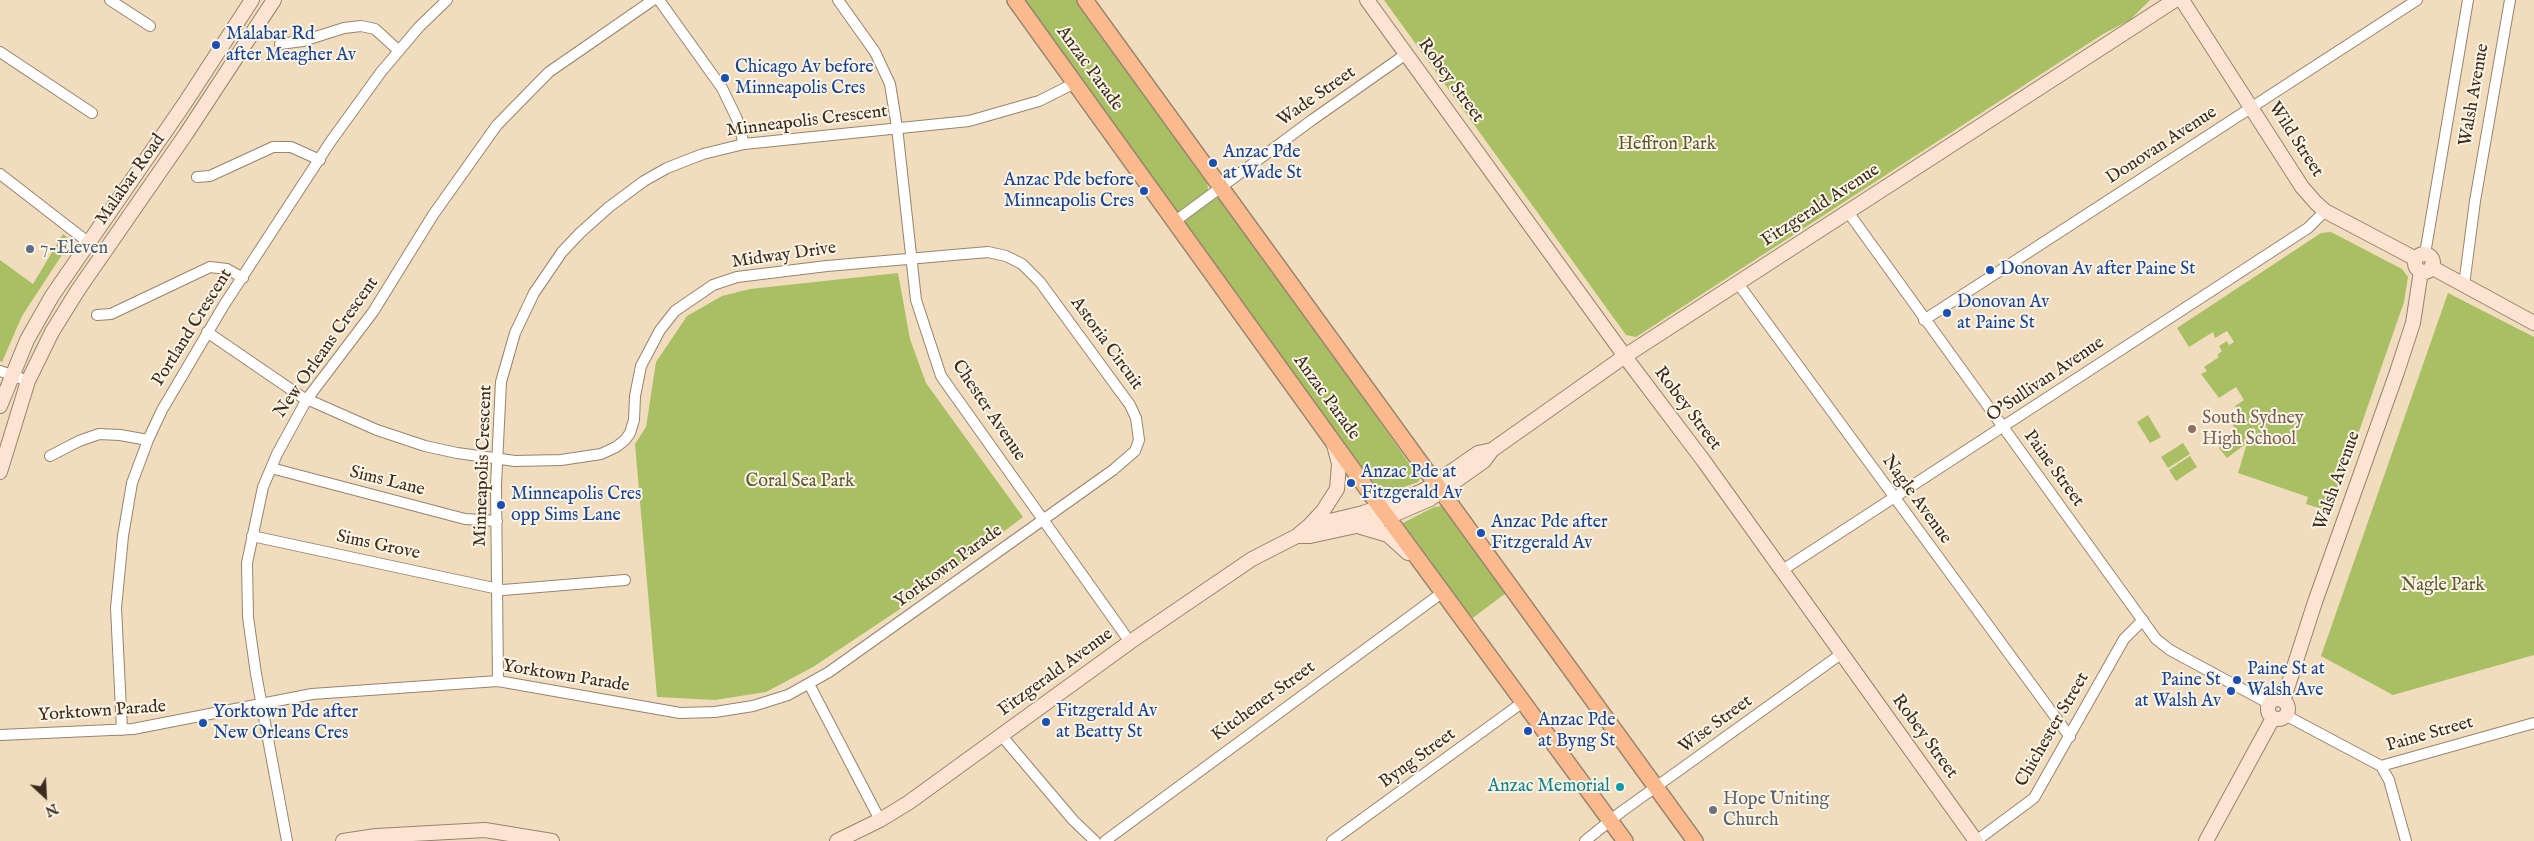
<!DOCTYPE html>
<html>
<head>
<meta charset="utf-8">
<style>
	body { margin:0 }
	#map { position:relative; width:2534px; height:841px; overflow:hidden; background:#f1ddbd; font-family:"IM FELL English",serif }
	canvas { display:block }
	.north { position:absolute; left:20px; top:771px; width:50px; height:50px; -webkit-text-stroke:4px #fcf5e5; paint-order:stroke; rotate:155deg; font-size:14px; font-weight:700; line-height:20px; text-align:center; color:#3b2a1e }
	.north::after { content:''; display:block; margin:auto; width:18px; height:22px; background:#3b2a1e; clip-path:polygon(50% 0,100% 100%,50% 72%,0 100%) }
</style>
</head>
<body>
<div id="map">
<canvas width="2534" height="841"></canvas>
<div class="north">N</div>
</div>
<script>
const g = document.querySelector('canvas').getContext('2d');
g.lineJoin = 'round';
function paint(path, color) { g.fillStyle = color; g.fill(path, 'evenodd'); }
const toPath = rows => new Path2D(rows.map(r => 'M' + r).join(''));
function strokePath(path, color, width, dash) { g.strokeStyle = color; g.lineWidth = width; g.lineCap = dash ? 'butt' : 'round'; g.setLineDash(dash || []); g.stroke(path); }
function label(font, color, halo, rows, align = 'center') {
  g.font = font + ' "IM FELL English",serif'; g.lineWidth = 4; g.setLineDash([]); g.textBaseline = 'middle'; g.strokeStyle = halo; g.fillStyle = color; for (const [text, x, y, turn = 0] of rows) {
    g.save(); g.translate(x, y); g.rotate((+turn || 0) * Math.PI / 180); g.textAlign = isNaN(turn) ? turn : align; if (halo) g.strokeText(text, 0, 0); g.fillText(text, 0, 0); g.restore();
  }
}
paint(toPath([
	[1020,0,1079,0,1207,178,1208,190,1178,212,1172,209],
	[1384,0,2150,0,2130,20,2103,34,1636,337,1626,335],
	[1216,198,1224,199,1420,479,1418,482,1382,495,1377,491,1186,229,1186,219],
	[2331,232,2402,269,2408,277,2404,302,2331,512,2306,504,2308,497,2238,473,2247,443,2227,458,2219,448,2238,434,2230,420,2240,413,2235,406,2244,400,2236,387,2219,398,2201,374,2207,371,2204,367,2219,357,2217,355,2222,351,2219,346,2227,341,2229,345,2234,342,2227,331,2215,338,2213,332,2189,347,2177,328,2321,233],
	[63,234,71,241,22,316,2,362,0,361,0,260,33,284],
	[898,273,910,339,926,383,1023,517,915,599,813,667,766,692,715,700,657,697,635,444,646,427,656,362,687,316,722,296,750,289],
	[2448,293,2534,337,2534,655,2393,695,2321,656],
	[2148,415,2161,437,2150,443,2137,422],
	[2183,443,2190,454,2168,468,2161,457],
	[2190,456,2197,467,2176,481,2169,470],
	[1442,506,1506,593,1470,620,1401,524,1434,507]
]), '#a9bf64');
const street = toPath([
	[110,0,150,26],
	[659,0,722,88,737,119,744,144],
	[838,0,875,52,890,84,897,127,916,300,941,376,1130,642],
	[280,44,303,41,344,28,361,26,375,29,399,51],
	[0,52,92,113],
	[0,174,102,253],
	[197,177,210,176,273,147,291,147,320,160],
	[1848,212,2156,639,2170,650,2270,704],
	[1174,222,1312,120,1406,54],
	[2425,254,2468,0],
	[1737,282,2070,737],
	[2464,285,2475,201,2510,0],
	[97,315,111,314,210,267,227,269,243,278],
	[1924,320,2417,0],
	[0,371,28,381],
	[50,456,79,441,99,434,120,435,148,440],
	[271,468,465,519,497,521],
	[252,536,503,590,625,580],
	[1781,571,2308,228,2325,211],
	[498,681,496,485,501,382,515,333,534,293,562,252,580,233,609,207,644,181,667,168,703,154,744,144,969,121,1039,101,1075,83],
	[809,684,880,820],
	[2285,715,2381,766,2534,723],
	[122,730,116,608,123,536,132,483,148,440,162,410,224,305,331,141,381,72,419,27,447,0],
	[0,735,133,729,312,694,498,681,680,713,715,712,753,706,788,695,829,672,1113,470,1135,451,1139,440,1136,418,1130,405,1040,282,1022,264,1006,256,988,252,827,266,737,277,713,285,675,311,660,330,641,366,635,396,634,420,630,433,625,440,616,447,601,454,561,460,515,461,457,453,425,446,377,430,302,397,207,332],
	[1001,735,1073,820,1095,841],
	[2381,766,2389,780,2406,841],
	[287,841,256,674,248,617,247,563,263,487,277,454,307,399,373,312,433,215,497,125,549,72,653,0],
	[1105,841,1443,592],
	[1332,841,1523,702],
	[1585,841,1621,812,1841,654],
	[1976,841,2034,798,2124,639,2143,620]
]);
const secondary = toPath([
	[1367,0,1632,366,1703,460,1976,841],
	[2182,0,2302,187,2316,203,2325,211,2416,259],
	'2415 263a9 9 0 1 1 18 0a9 9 0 1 1-18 0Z',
	[2431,267,2534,323],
	[0,406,27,340,52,296,185,103,252,0],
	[0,472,28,381,52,332,78,290,186,134,274,0],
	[1309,526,1323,511,1337,489,1339,464,1334,445],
	[1361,527,1388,535,1408,553],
	[1297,536,1310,536,1379,521,1430,499,1484,461,1492,450,1625,356,2175,0],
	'2268 709a10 10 0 1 1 20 0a10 10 0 1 1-20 0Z',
	[2283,701,2315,602,2397,372,2413,323,2421,271],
	[343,841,376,836,485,830,552,841],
	[837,841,880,820,908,803,1130,642,1252,559,1297,536,1309,526,1363,513,1407,498,1426,489,1478,453,1492,450],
	[2206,841,2273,718]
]);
const primary = toPath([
	[1015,0,1375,500,1625,841],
	[1085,0,1695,841]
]);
strokePath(street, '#96846e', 12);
strokePath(secondary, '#96846e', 16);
strokePath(primary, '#96846e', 18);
strokePath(street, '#fff', 10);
strokePath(secondary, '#fde3d1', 14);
strokePath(primary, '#fbba8d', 15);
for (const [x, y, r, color] of [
	[216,45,5,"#1a4fb4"],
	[725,78,5,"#1a4fb4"],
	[1213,163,5,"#1a4fb4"],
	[1144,191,5,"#1a4fb4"],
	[30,249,5,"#5c6f8a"],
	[1990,270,5,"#1a4fb4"],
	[1947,313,5,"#1a4fb4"],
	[2192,429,5,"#8d6e63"],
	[1351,483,5,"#1a4fb4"],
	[501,505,5,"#1a4fb4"],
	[1481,533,5,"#1a4fb4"],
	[2237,680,5,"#1a4fb4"],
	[2231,691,5,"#1a4fb4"],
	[1046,722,5,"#1a4fb4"],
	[203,723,5,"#1a4fb4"],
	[1528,731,5,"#1a4fb4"],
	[1620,787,5,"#0f9aa8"],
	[1713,810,5,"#6b7280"]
]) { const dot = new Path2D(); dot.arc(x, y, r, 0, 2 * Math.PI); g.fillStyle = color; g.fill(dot); strokePath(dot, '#fcf5e5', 2); }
label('18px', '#164399', '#fcf5e5', [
	["Malabar Rd",226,35],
	["after Meagher Av",226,56],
	["Chicago Av before",735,68],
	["Minneapolis Cres",735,89],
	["Anzac Pde",1223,153],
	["at Wade St",1223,174],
	["Anzac Pde before",1134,181,"right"],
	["Minneapolis Cres",1134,202,"right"],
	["Donovan Av after Paine St",2000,270],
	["Donovan Av",1957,303],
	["at Paine St",1957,324],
	["Anzac Pde at",1361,473],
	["Fitzgerald Av",1361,494],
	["Minneapolis Cres",511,495],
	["opp Sims Lane",511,516],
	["Anzac Pde after",1491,523],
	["Fitzgerald Av",1491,544],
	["Paine St at",2247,670],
	["Walsh Ave",2247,691],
	["Paine St",2221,681,"right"],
	["at Walsh Av",2221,702,"right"],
	["Fitzgerald Av",1056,712],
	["at Beatty St",1056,733],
	["Yorktown Pde after",213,713],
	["New Orleans Cres",213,734],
	["Anzac Pde",1538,721],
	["at Byng St",1538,742]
], 'left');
label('18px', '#3b2a1e', '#fcf5e5', [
	["Anzac Parade",1089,69,54],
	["Robey Street",1450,81,54],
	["Walsh Avenue",2475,95,-80],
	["Wade Street",1317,97,-35],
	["Minneapolis Crescent",807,122,-7],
	["Wild Street",2295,140,57],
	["Donovan Avenue",2162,146,-33],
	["Malabar Road",131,180,-55],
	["Fitzgerald Avenue",1821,206,-33],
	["Midway Drive",784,256,-8],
	["Portland Crescent",193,328,-58],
	["Astoria Circuit",1106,344,54],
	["New Orleans Crescent",327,348,-55],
	["O'Sullivan Avenue",2046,380,-34],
	["Anzac Parade",1326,398,54],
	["Robey Street",1687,409,53],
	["Chester Avenue",988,411,56],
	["Minneapolis Crescent",484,466,-88],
	["Paine Street",2053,469,54],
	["Walsh Avenue",2338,481,-70],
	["Sims Lane",387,482,14],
	["Nagle Avenue",1916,500,54],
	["Sims Grove",378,546,12],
	["Yorktown Parade",949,567,-36],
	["Fitzgerald Avenue",1056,673,-36],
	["Yorktown Parade",566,677,9],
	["Kitchener Street",1264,702,-36],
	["Yorktown Parade",102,712,-4],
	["Wise Street",1716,725,-36],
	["Chichester Street",2053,730,-60],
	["Paine Street",2430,735,-16],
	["Robey Street",1924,737,54],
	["Byng Street",1418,759,-36]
]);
label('18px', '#5c5733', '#fcf5e5', [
	["Heffron Park",1667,145],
	["Coral Sea Park",800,482],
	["Nagle Park",2443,586]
]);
label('18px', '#4e5e75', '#fcf5e5', [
	["7-Eleven",40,249]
], 'left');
label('18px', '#785e54', '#fcf5e5', [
	["South Sydney",2202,419],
	["High School",2202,440]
], 'left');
label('18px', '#0d838f', '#fcf5e5', [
	["Anzac Memorial",1610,787]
], 'right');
label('18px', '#5b616d', '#fcf5e5', [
	["Hope Uniting",1723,800],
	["Church",1723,821]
], 'left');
</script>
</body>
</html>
